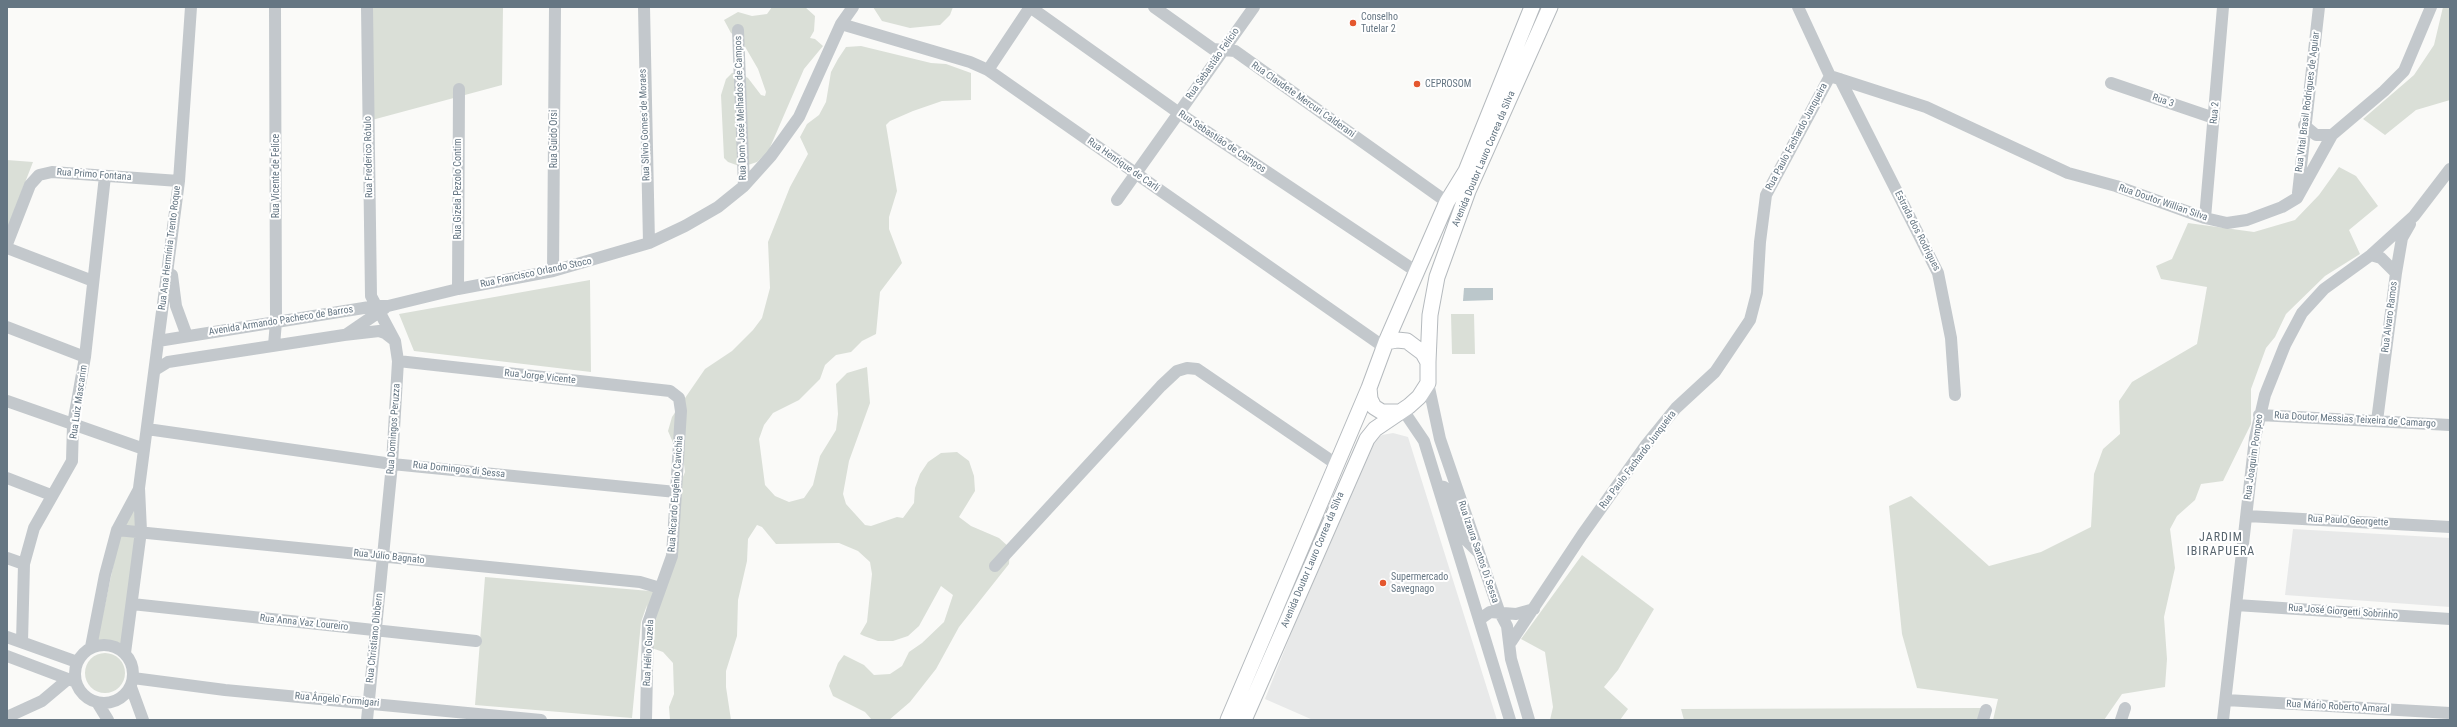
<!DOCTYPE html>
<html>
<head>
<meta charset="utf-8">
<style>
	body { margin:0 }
	#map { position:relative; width:2457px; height:727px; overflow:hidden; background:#fafaf8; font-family:"Roboto Condensed",sans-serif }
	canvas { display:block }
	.frame { position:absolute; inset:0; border:8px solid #657683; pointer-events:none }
</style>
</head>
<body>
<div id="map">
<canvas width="2457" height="727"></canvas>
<div class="frame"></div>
</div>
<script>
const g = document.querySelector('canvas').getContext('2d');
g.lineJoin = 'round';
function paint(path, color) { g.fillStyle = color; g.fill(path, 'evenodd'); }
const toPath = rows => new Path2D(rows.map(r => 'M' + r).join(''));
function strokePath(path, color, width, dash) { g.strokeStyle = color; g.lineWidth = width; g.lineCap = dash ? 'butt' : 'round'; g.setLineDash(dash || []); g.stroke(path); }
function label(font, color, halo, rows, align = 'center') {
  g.font = font + ' "Roboto Condensed",sans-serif'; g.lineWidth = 4; g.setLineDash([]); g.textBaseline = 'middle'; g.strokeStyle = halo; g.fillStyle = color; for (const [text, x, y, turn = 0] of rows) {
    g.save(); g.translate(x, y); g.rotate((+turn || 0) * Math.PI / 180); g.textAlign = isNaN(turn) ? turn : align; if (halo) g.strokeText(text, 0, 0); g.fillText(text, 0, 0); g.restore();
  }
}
paint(toPath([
	[1393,433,1408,437,1497,720,1313,720,1265,699,1358,466,1372,440,1382,435],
	[2293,529,2450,538,2450,607,2285,595]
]), '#e8e9e9');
paint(toPath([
	[373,7,503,7,502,85,372,120],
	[772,7,805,7,815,16,814,31,810,38,815,39,823,46,804,69,768,152,757,162,742,167,728,162,724,158,721,95,726,79,732,73,738,72,748,78,761,95,765,96,766,92,758,69,740,38,731,33,724,20,738,12,752,16,767,14],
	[873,7,953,7,950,15,940,25,910,28,882,21],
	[2443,7,2450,7,2450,100,2416,110,2385,135,2363,119,2414,75,2434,45],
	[861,46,931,63,946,64,971,73,971,100,942,101,913,111,890,121,886,125,897,191,889,217,889,229,902,263,880,292,876,334,862,341,851,352,836,355,825,365,820,379,799,400,773,413,764,425,759,439,765,485,775,496,789,502,804,498,813,485,820,456,836,430,838,414,836,384,847,373,867,367,870,403,849,461,843,494,846,504,865,525,871,526,897,517,903,518,914,503,915,488,920,474,928,462,941,453,957,452,969,461,974,476,975,491,959,517,971,526,999,538,1010,548,1009,564,959,627,936,669,910,702,889,720,872,720,865,712,833,696,829,686,838,663,844,655,864,665,874,675,890,674,902,666,909,652,922,643,944,622,953,595,941,586,919,626,908,636,893,641,878,641,864,636,860,634,867,622,872,574,870,562,858,551,839,543,776,544,762,527,757,525,748,539,747,561,738,600,737,636,726,671,726,687,731,720,670,720,669,707,674,694,673,663,663,652,649,647,642,634,647,605,641,622,632,718,475,705,485,577,650,591,669,573,679,486,685,472,683,457,674,445,668,431,672,417,705,369,732,351,753,330,762,318,770,288,768,242,790,187,808,154,800,137,807,124,819,115,826,102,831,72,838,59,846,47],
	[7,160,33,162,7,229],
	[2339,167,2356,176,2378,206,2349,230,2360,254,2325,276,2286,314,2275,337,2266,348,2251,389,2251,424,2223,481,2201,484,2195,500,2177,516,2170,529,2175,568,2164,617,2167,659,2165,687,2122,694,2104,720,1993,720,1998,699,1917,688,1902,634,1889,506,1911,496,1989,566,2041,552,2091,527,2094,474,2103,449,2120,434,2119,401,2132,382,2197,344,2207,287,2161,279,2156,266,2172,259,2188,223,2254,232,2295,220,2319,195],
	[590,280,591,372,414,351,399,314],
	[1451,314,1474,314,1475,354,1452,354],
	[134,506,137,533,121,645,110,640,97,642,120,534],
	[1582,555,1654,609,1618,670,1604,687,1628,709,1620,720,1550,720,1553,707,1545,652,1521,639],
	'85 673a20 20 0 1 1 40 0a20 20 0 1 1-40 0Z',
	[1981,708,1978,720,1684,720,1681,709]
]), '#dadfd7');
paint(toPath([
	[1464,288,1493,288,1493,300,1463,301]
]), '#bbc7cb');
const major = toPath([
	[1386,342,1447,202,1466,171,1532,7],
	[1428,362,1430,315,1437,277,1468,191,1550,7],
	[1228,720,1369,388],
	[1244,720,1367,439,1375,429,1409,406,1419,397,1428,383,1428,362,1423,353,1407,341,1397,340,1386,342,1369,388,1370,399,1374,407,1382,412,1398,412]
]);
strokePath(major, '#b5babe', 17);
strokePath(toPath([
	[644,7,649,243],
	[1030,7,1179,113,1417,272],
	[1154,7,1213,49,1235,51,1447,202],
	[1798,7,1830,76],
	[841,24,970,62,988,70,1384,347],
	[738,30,744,186],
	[988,70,1030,7],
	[1830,76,1926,107,2068,173,2116,186,2205,218,2227,223,2247,220,2282,207,2297,198,2332,135,2384,91,2404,71,2431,7],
	[1840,79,1938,273,1951,338,1955,395],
	[2111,83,2214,118],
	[2304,125,2316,135,2332,135],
	[2298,193,2319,7],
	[1117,200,1254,7],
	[2205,218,2223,7],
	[7,244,30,185,39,175,52,172,179,181],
	[7,248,93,281],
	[2371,255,2381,258,2396,273],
	[553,271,555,7],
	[172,275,176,306,187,336],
	[458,289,459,89],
	[7,327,85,357],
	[347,334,385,308],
	[158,341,376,306,388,306,458,289,553,271,649,243,685,226,718,207,744,186,771,156,799,117,841,24,853,7],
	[274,345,276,322,275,7],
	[398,361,670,391,679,398,681,411,672,556,648,623,646,720],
	[155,370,168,362,344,335,379,331,385,333,394,340],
	[1428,383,1440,439,1499,611,1507,626,1511,659,1529,720],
	[7,401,144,449],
	[1403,410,1424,441,1510,720],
	[2259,415,2450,425],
	[2377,421,2396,273,2402,238,2410,224],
	[147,429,392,464,676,492],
	[7,478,51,495],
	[1438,486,1444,487,1450,494,1463,537,1478,552],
	[2247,516,2450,527],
	[117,530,640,582,660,588],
	[7,558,24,564],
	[995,566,1161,386,1177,371,1187,368,1197,369,1336,464],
	[132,604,476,641],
	[2236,605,2450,619],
	[1480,619,1490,612,1516,614,1534,609],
	[7,637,77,662],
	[22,642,24,564,34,528,72,461,73,424,85,357,105,176],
	[1511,642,1582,535,1646,445,1676,408,1715,372,1750,320,1757,293,1760,242,1766,195,1830,76],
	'75 674a29 29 0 1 1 58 0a29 29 0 1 1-58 0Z',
	[91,647,105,575,117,530,139,489],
	[125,653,141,531,139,488,179,181,191,7],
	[7,656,76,682],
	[133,678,225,690,541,720],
	[131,687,143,720],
	[2226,700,2450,713],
	[97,702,108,720],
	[7,717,42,701,67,680],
	[367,720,392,464,398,361,395,341,371,296,367,7],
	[1983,720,1986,710],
	[2121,720,2125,708],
	[2223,720,2255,438,2265,395,2285,345,2302,313,2324,289,2371,255,2414,216,2450,169]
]), '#c3c8cc', 12);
strokePath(major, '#fff', 15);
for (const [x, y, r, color] of [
	[1353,23,4,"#e4572e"],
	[1417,84,4,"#e4572e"],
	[1383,583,4,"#e4572e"]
]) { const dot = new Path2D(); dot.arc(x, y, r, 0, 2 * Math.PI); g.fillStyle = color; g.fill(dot); strokePath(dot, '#fff', 1.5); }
label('10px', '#657683', '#fff', [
	["Conselho",1361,17],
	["Tutelar 2",1361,29],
	["CEPROSOM",1425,84],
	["Supermercado",1391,577],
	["Savegnago",1391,589]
], 'left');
label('10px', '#657683', '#fff', [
	["Rua Sebastião Felício",1213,64,-55],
	["Rua Claudete Mercuri Calderani",1303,100,35],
	["Rua 3",2163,101,19],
	["Rua Vital Brasil Rodrigues de Aguiar",2308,102,-83],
	["Rua Dom José Melhados de Campos",741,108,-92],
	["Rua 2",2215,113,-85],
	["Rua Sílvio Gomes de Moraes",645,125,-92],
	["Rua Paulo Fachardo Junqueira",1797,137,-62],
	["Rua Guido Orsi",554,139,-90],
	["Rua Sebastião de Campos",1222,142,34],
	["Rua Frederico Rótulo",369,157,-91],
	["Avenida Doutor Lauro Correa da Silva",1484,159,-67],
	["Rua Henrique de Carli",1123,165,35],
	["Rua Primo Fontana",94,175,4],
	["Rua Vicente de Felice",276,176,-90],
	["Rua Gizela Pezolo Contim",458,189,-90],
	["Rua Doutor Willian Silva",2163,203,19],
	["Estrada dos Rodrigues",1917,231,63],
	["Rua Ana Hermínia Trento Roque",170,248,-83],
	["Rua Francisco Orlando Stoco",536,273,-12],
	["Rua Alvaro Ramos",2390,317,-83],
	["Avenida Armando Pacheco de Barros",281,321,-9],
	["Rua Jorge Vicente",540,377,6],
	["Rua Luiz Mascarim",79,402,-82],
	["Rua Doutor Messias Teixeira de Camargo",2355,420,3],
	["Rua Domingos Peruzza",394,429,-86],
	["Rua Joaquim Pompeo",2254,457,-82],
	["Rua Paulo Fachardo Junqueira",1638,460,-53],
	["Rua Domingos di Sessa",459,470,6],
	["Rua Ricardo Eugênio Cavichia",676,494,-86],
	["Rua Paulo Georgette",2348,521,3],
	["Rua Izaura Santos Di Sessa",1478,552,71],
	["Rua Júlio Bagnato",389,557,6],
	["Avenida Doutor Lauro Correa da Silva",1313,560,-67],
	["Rua José Giorgetti Sobrinho",2343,612,4],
	["Rua Anna Vaz Loureiro",304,623,6],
	["Rua Christiano Dibbern",375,638,-84],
	["Rua Hélio Guzela",649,653,-87],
	["Rua Ângelo Formigari",337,700,5],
	["Rua Mário Roberto Amaral",2338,707,3]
]);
g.letterSpacing = '1px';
label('12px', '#57646e', '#fff', [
	["JARDIM",2221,538],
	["IBIRAPUERA",2221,552]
]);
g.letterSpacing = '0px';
</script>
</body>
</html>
